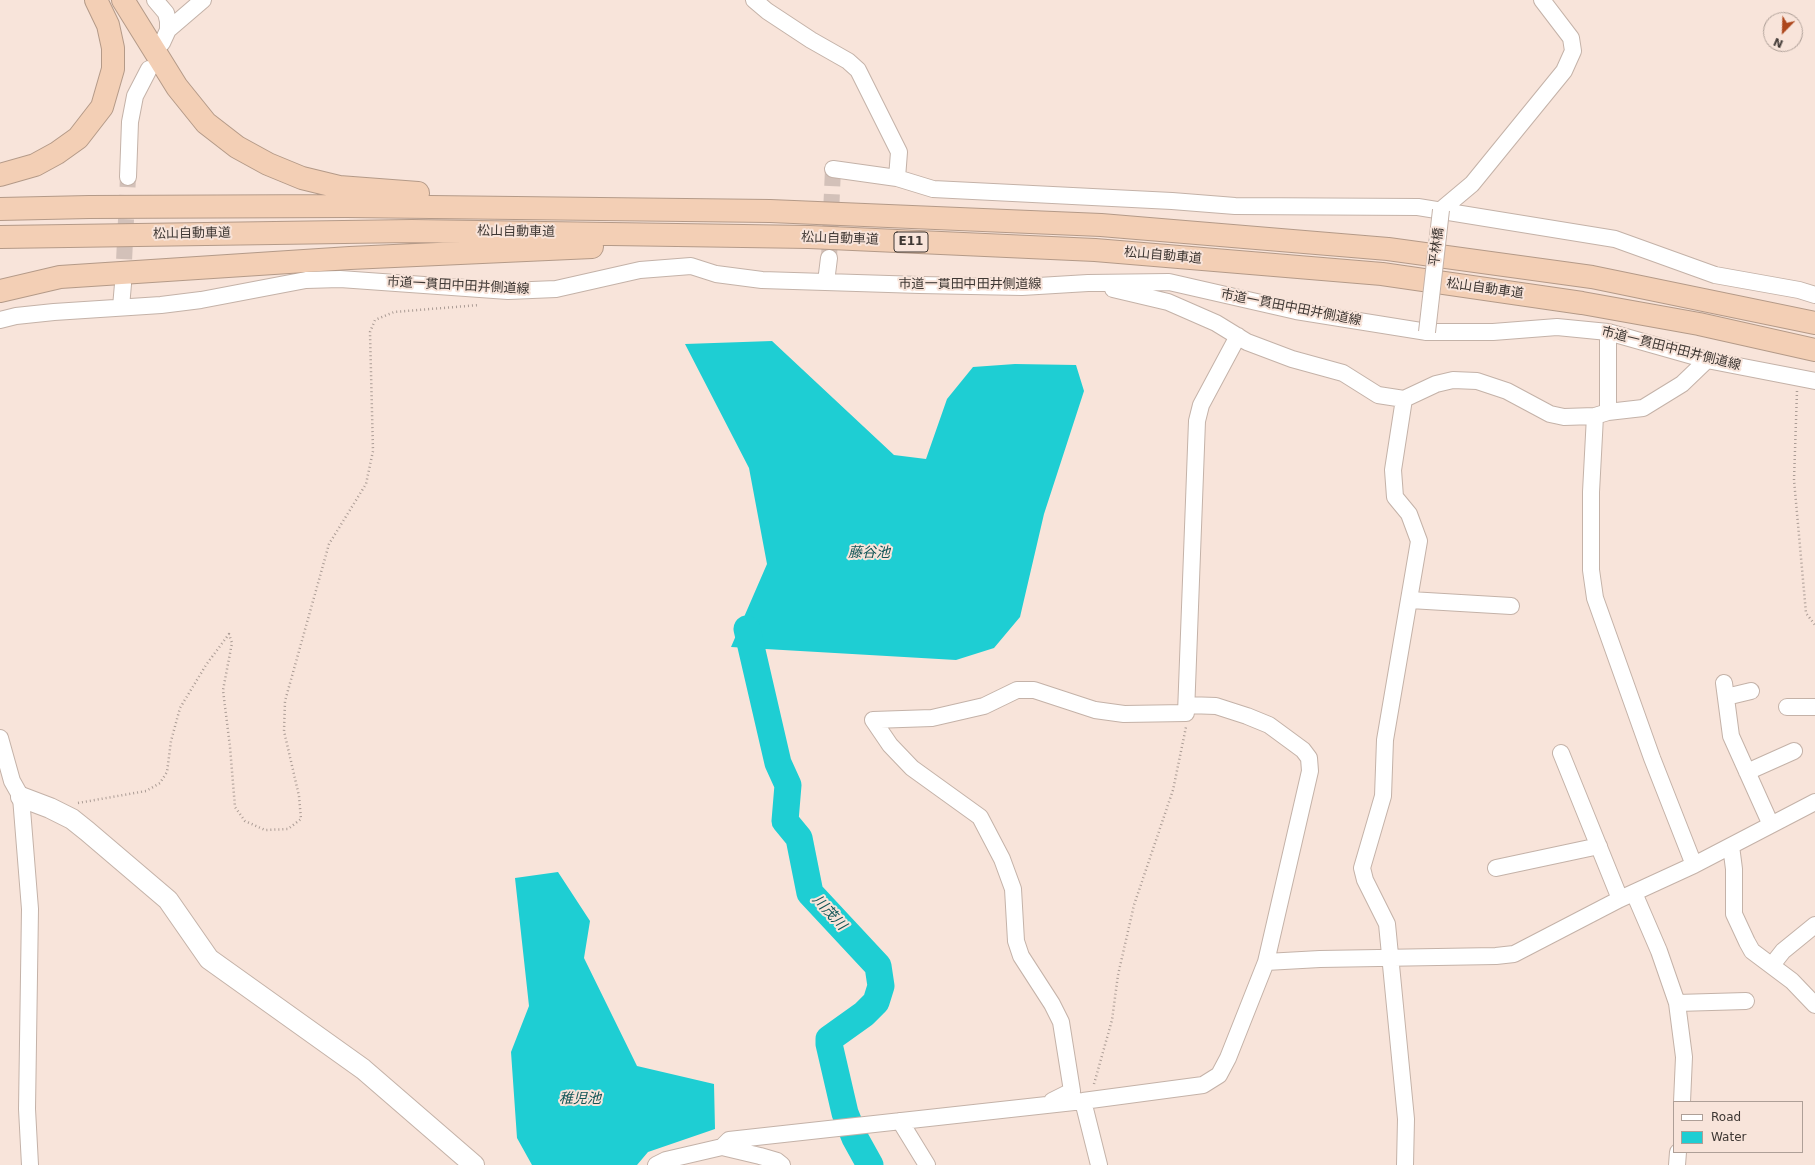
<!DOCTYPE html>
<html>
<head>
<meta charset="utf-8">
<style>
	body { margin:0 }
	#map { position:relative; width:1815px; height:1165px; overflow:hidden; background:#f8e4da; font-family:"DejaVu Sans",sans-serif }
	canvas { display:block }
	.legend { position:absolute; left:1673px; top:1101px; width:130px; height:52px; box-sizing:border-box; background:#f8e4da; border:1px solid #ae9f97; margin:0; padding:5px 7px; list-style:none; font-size:12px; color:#3e3733 }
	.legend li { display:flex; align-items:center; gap:8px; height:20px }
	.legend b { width:20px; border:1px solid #ae9f97 }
	.north { position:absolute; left:1763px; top:12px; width:40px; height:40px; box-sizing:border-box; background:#f8e4da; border:1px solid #ae9f97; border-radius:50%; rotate:203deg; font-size:11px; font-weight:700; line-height:16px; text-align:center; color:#3e3733 }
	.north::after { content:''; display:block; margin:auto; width:14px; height:18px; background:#ad471c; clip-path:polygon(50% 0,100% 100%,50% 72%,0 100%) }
</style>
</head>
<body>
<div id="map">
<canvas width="1815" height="1165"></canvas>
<ul class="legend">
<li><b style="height:5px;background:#fff"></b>Road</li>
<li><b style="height:11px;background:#1eced3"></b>Water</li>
</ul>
<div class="north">N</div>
</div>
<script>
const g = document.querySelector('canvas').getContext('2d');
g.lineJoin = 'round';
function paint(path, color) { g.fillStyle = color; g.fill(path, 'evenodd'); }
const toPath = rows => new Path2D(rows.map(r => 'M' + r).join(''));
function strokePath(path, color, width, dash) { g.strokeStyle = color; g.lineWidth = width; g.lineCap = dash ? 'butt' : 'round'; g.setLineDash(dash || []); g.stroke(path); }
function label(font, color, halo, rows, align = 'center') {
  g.font = font + ' "DejaVu Sans","Noto Sans JP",sans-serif'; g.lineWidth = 4; g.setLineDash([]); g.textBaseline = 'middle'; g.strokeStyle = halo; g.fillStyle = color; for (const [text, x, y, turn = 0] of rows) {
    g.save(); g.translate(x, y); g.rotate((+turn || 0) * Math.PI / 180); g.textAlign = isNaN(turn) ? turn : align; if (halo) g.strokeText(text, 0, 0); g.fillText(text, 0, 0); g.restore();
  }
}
paint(toPath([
	[772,341,894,455,926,459,947,399,973,367,1015,364,1076,365,1084,391,1044,514,1020,617,994,648,956,660,731,647,767,564,749,468,685,344],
	[558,872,590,921,584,958,637,1066,714,1084,715,1129,648,1152,637,1165,532,1165,517,1138,511,1052,529,1006,515,878]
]), '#1eced3');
strokePath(toPath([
	[747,629,778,763,788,785,785,821,799,838,810,893,878,966,881,986,876,1002,864,1014,829,1039,829,1044,845,1113,855,1138,870,1165]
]), '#1eced3', 27);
strokePath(toPath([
	[829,258,833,169],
	[123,283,128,177]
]), '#d3c1b9', 16, [16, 8]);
const minor = toPath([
	[155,0,166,13,168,21,168,30,162,43],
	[754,0,767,11,811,40,848,61,858,70,899,152,897,178],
	[168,30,203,0],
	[833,169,897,178,933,189,1172,201,1235,206,1418,207,1615,239,1715,275,1799,290,1815,295],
	[128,177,130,122,135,96,149,69],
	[1441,210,1472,184,1564,71,1573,51,1571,38,1542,0],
	[826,282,829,258],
	[1113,289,1168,302,1216,323,1247,342,1292,359,1343,373,1378,395,1404,399,1436,384,1453,380,1477,381,1507,391,1550,414,1564,417,1595,416,1608,412,1643,408,1682,384,1707,360],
	[121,307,123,284],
	[0,320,16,316,54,312,161,305,201,300,306,280,340,279,508,291,556,289,640,270,691,266,716,274,762,280,920,285,1022,287,1088,283,1169,282,1296,311,1427,332,1493,332,1557,327,1608,332,1707,360,1815,381],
	[1404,399,1393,470,1395,497,1409,514,1419,541,1385,740,1383,796,1362,868,1365,880,1387,924,1406,1119,1405,1165],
	[1608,412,1608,332],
	[1595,416,1591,492,1591,570,1595,598,1652,758,1694,865],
	[1410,600,1511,606],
	[1724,683,1731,736,1771,825],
	[1726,697,1751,691],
	[1787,707,1815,707],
	[873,720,932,718,984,706,1017,690,1034,690,1095,710,1124,714,1186,713,1197,421,1201,405,1238,336],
	[873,720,890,745,912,768,980,817,1002,859,1013,889,1016,941,1021,956,1052,1004,1061,1022,1072,1091,1052,1101],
	[0,738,12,781,21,797,30,909,27,1109,30,1165],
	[1561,753,1620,899],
	[1747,772,1794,751],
	[1731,846,1734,869,1734,914,1747,942,1752,951,1792,981,1815,1005],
	[1496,868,1599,846],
	[1634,893,1659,951,1677,1003,1684,1057,1682,1102],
	[1266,962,1320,959,1496,956,1514,954,1620,899,1694,865,1815,802],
	[1772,965,1783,951,1815,925],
	[1677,1003,1746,1001],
	[1083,1101,1099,1165],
	[900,1121,927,1165],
	[722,1147,760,1156,777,1161,782,1165],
	[656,1165,666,1160,722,1147,729,1140,1083,1101,1203,1085,1219,1075,1228,1058,1266,962,1310,771,1309,758,1303,750,1269,725,1247,716,1216,706,1187,705],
	[1677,1165,1678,1152]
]);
const tertiary = toPath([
	[21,797,50,808,72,819,87,831,168,900,209,959,363,1069,474,1165]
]);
const motorway = toPath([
	[123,0,177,87,206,123,237,147,268,164,302,178,339,187,418,193],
	[0,175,35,165,57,153,78,138,102,107,113,69,113,48,108,25,96,0],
	[0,209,89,207,346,206,770,211,1101,225,1388,249,1592,277,1815,323],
	[0,237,412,231,809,237,1095,250,1382,274,1582,303,1699,324,1815,350],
	[0,291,60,277,350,258,592,247]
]);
strokePath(minor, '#c4b2a8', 18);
strokePath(tertiary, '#c4b2a8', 22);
strokePath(motorway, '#b49a88', 24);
strokePath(toPath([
	[1797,391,1794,480,1806,613,1815,625],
	[78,803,146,791,160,783,167,772,171,741,180,708,206,665,229,634,232,643,223,690,230,747,235,807,245,821,265,830,288,829,301,819,299,796,284,731,285,701,329,544,366,484,373,451,370,332,375,320,394,312,479,305],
	[1094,1084,1112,1020,1118,975,1134,905,1173,790,1186,727]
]), '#ab9c95', 2.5, [1, 3]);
strokePath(minor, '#fff', 16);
strokePath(tertiary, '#fff', 20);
strokePath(motorway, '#f3cfb5', 22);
const minorBridge = toPath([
	[1427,332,1441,210]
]);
strokePath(minorBridge, '#c4b2a8', 18, []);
strokePath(minorBridge, '#fff', 16);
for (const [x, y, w] of [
	[911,242,34]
]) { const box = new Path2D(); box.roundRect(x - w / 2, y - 10, w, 20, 3); g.fillStyle = '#f8e4da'; g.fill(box); strokePath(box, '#3e3733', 1); }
label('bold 12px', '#3e3733', null, [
	["E11",911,242]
]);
label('13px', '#3e3733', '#f8e4da', [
	["松山自動車道",516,232,1],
	["松山自動車道",192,234,-1],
	["松山自動車道",840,239,2],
	["平林橋",1437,247,-83],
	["松山自動車道",1163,256,5],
	["市道一貫田中田井側道線",970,285],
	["市道一貫田中田井側道線",458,286,3],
	["松山自動車道",1485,289,8],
	["市道一貫田中田井側道線",1291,308,11],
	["市道一貫田中田井側道線",1671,349,14]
]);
label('italic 14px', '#115456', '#f8e4da', [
	["藤谷池",869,553],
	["川茂川",829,913,47],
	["稚児池",580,1099]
]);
</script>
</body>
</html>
